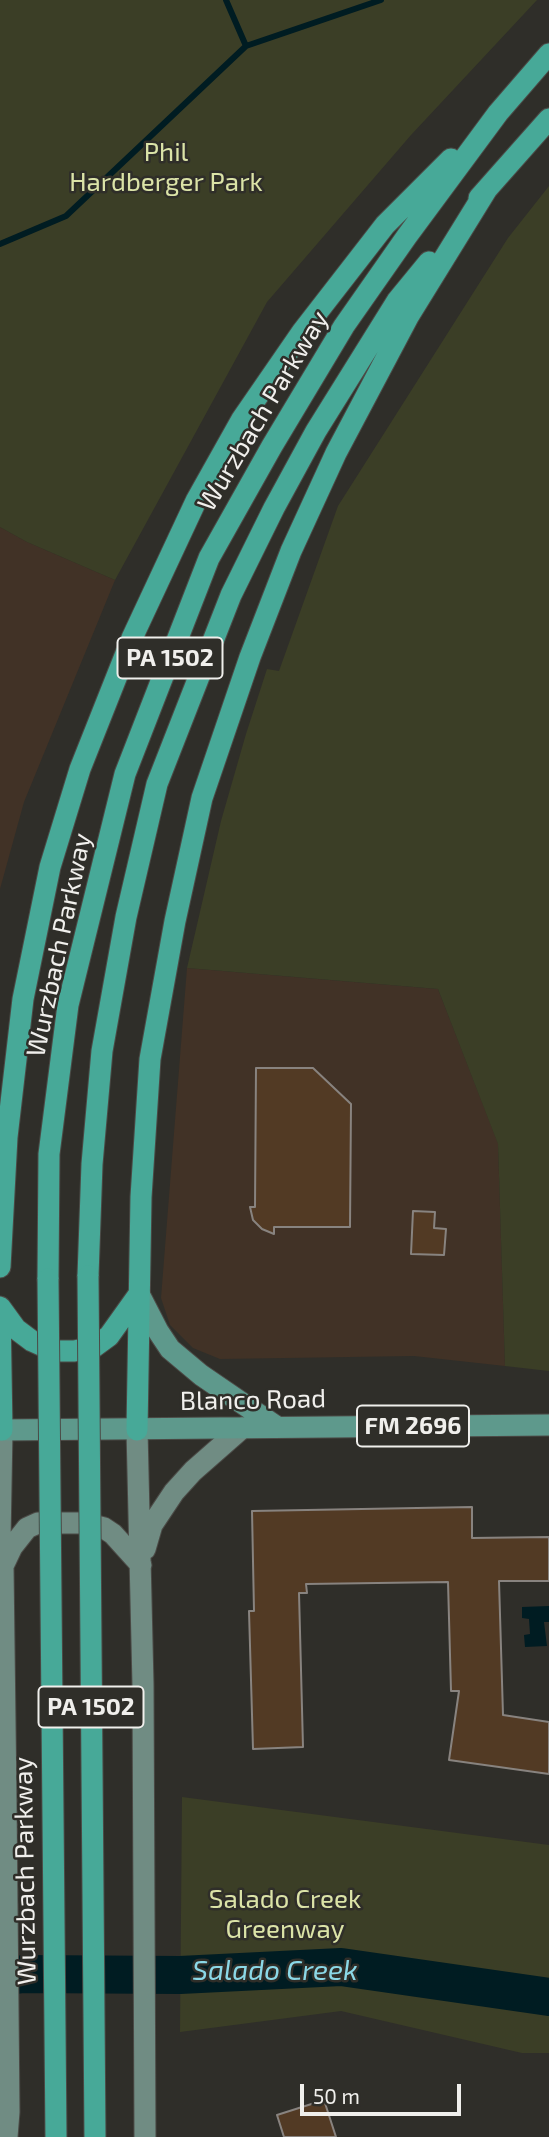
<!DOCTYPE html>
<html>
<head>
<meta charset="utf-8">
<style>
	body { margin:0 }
	#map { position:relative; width:549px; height:2137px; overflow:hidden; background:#2f2e29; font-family:"Exo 2",sans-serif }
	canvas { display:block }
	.scale { position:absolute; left:300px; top:2084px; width:161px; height:32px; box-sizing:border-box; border:4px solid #f0efec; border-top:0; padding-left:9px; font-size:21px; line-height:24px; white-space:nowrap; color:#f0efec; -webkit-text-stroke:5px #2f2e29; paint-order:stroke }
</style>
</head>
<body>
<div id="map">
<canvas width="549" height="2137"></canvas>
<div class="scale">50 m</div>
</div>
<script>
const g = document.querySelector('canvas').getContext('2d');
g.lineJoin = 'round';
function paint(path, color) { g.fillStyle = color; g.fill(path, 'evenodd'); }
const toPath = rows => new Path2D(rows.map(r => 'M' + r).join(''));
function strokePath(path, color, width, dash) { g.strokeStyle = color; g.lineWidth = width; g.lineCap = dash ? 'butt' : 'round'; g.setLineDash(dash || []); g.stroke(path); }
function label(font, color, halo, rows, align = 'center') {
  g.font = font + ' "Exo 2",sans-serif'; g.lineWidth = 5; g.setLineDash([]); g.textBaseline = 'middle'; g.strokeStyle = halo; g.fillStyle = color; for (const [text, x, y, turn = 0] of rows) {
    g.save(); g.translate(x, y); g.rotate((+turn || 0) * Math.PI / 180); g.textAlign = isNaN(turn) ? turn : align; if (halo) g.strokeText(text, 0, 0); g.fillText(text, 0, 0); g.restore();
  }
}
paint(toPath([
	[0,527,27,542,115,580,24,802,0,889],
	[187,968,438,989,498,1143,505,1366,414,1356,220,1359,193,1348,170,1325,161,1298]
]), '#413226');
paint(toPath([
	[0,0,537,0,411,135,267,302,115,580,27,542,0,527],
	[549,186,549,1371,505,1366,498,1144,438,989,187,968,221,821,246,734,267,669,279,671,338,506,508,238],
	[182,1797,549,1845,549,2053,522,2053,341,2011,180,2032]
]), '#3b3e26');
paint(toPath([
	[549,1606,549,1622,544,1622,547,1646,525,1647,524,1635,530,1634,529,1619,522,1618,522,1607]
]), '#001c22');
strokePath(toPath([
	[226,0,246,46],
	[0,244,66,216,246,46,381,0]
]), '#001c22', 6);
strokePath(toPath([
	[0,1977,24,1974,180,1975,341,1967,549,1997]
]), '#001c22', 38);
const building = toPath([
	[256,1068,313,1068,351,1104,350,1227,274,1227,274,1234,262,1229,253,1220,250,1207,255,1207,256,1068],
	[413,1211,435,1212,434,1228,446,1229,444,1255,411,1254,413,1211],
	[472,1507,472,1538,549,1537,549,1581,499,1581,503,1715,549,1722,549,1774,449,1760,459,1691,451,1691,448,1582,306,1584,307,1593,299,1593,303,1747,253,1749,249,1611,254,1611,252,1511,472,1507],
	[324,2100,336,2137,284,2137,277,2115,324,2100]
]);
paint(building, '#523a24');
strokePath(building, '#88837f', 2);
const secondary = toPath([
	[2,1430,0,1540,3,1567,6,1800,9,2112,7,2137],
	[137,1430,143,1685,145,2137],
	[145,1549,152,1525,174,1492,193,1471,242,1428],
	[3,1566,12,1547,27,1528,38,1523,84,1523,104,1528,113,1534,141,1565]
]);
const primary = toPath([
	[139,1294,158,1331,170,1349,201,1375,277,1427],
	[0,1430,549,1425]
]);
const highway = toPath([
	[479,198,549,119],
	[0,1267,7,1137,23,999,50,867,80,769,132,638,196,501,242,419,302,332,385,225,451,159],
	[88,1276,92,1164,102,1051,126,917,157,784,231,595,274,508,316,431,397,301,429,262],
	[48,1279,49,1154,68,1005,125,774,209,558,272,446,344,326,407,236,498,113,549,54],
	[0,1307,16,1329,32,1341,54,1351,74,1351,94,1347,109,1336,139,1294],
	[0,1309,2,1430],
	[137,1430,141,1197,150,1059,175,921,202,798,250,657,291,551,336,453,408,317,487,189]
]);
strokePath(secondary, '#4b4a46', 23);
strokePath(primary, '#4b4a46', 23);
strokePath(highway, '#4b4a46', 23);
strokePath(secondary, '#708c83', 21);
strokePath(primary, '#5e998c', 21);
strokePath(highway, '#47a998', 21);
const highwayBridge = toPath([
	[88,1276,95,2137],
	[48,1279,56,2137]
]);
strokePath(highwayBridge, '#4b4a46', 23, []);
strokePath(highwayBridge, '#47a998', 21);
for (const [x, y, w] of [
	[170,658,105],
	[413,1426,112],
	[91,1707,105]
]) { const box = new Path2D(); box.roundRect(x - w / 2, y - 20.5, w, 41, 5); g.fillStyle = '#2f2e29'; g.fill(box); strokePath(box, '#f0efec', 2); }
label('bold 24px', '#f0efec', null, [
	["PA 1502",170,658],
	["FM 2696",413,1426],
	["PA 1502",91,1707]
]);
label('26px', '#dbe3a7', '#2f2e29', [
	["Phil",166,152],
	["Hardberger Park",166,182],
	["Salado Creek",285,1899],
	["Greenway",285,1929]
]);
label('26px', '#f0efec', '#2f2e29', [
	["Wurzbach Parkway",263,411,-59],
	["Wurzbach Parkway",59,945,-78],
	["Blanco Road",253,1400,-1],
	["Wurzbach Parkway",25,1871,-91]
]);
label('italic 28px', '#8bd8e7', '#2f2e29', [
	["Salado Creek",275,1971]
]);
</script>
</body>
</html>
